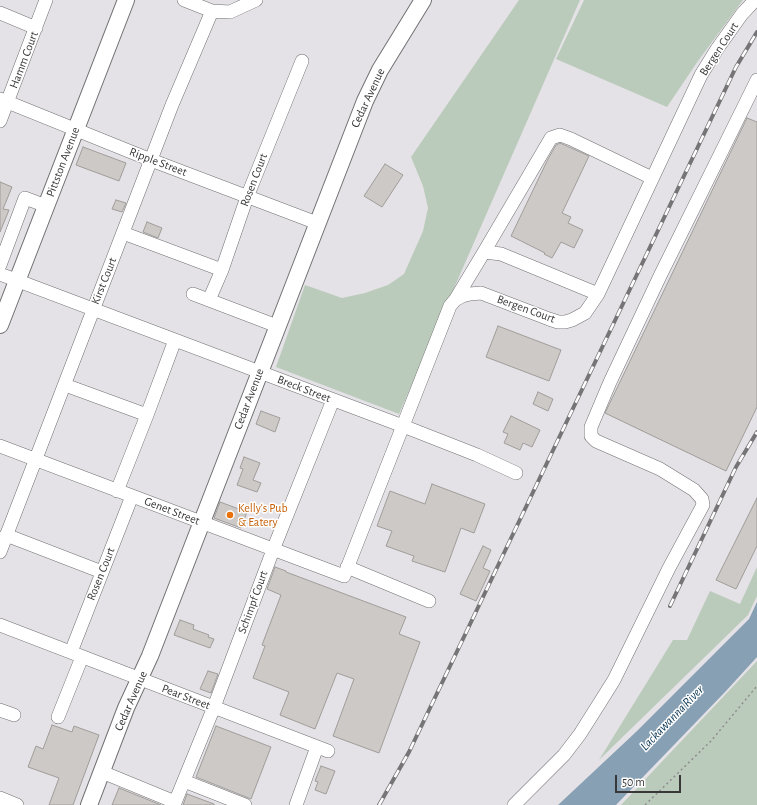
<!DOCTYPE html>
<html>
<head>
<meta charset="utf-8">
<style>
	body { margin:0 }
	#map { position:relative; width:757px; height:805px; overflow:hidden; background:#e4e2e6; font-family:"Alegreya Sans",sans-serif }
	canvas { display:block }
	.scale { position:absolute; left:615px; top:775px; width:66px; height:18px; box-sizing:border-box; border:2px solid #383839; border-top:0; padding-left:5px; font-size:12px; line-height:14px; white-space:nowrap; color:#383839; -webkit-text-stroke:3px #fff; paint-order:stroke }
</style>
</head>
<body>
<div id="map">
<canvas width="757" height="805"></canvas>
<div class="scale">50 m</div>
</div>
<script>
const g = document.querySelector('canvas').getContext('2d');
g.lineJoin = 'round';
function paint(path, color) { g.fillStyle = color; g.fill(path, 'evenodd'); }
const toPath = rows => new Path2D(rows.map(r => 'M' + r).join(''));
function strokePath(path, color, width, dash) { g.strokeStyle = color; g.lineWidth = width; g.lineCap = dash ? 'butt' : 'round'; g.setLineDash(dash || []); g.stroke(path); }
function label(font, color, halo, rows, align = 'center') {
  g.font = font + ' "Alegreya Sans",sans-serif'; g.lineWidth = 3; g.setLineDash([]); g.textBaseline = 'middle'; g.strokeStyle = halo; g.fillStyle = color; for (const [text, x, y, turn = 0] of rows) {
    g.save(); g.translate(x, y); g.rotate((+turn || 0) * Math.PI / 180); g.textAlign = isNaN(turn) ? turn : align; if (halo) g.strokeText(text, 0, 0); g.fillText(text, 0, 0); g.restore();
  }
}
paint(toPath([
	[519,0,580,0,399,414,276,367,305,285,342,298,365,293,388,285,404,274,423,231,428,208,423,186,411,157],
	[584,0,743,0,698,61,667,107,556,59],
	[757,567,757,596,748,615,599,760,673,640,687,640,710,591,740,604],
	[757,661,757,805,621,805]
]), '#bbcbbb');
paint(toPath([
	[757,602,757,657,726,691,616,805,558,805,637,731,749,619]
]), '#88a0b4');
const building = toPath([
	[747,118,757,122,757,407,726,471,605,413,747,118],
	[560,143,589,156,562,213,571,217,568,223,583,230,574,248,561,242,552,258,544,254,545,253,511,236,548,159,556,145,560,143],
	[83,147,126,163,119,181,76,165,83,147],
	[385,164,403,175,382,207,364,196,385,164],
	[0,182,12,187,3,209,9,210,0,232,0,182],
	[116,200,126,203,122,212,112,209,116,200],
	[147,222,162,228,158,238,143,232,147,222],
	[498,326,561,350,549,381,486,357,498,326],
	[538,392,553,399,548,411,533,404,538,392],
	[261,411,280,418,275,432,256,424,261,411],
	[511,416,540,430,532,447,523,443,520,450,504,443,508,434,503,432,511,416],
	[244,457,260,463,253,480,261,483,257,492,237,485,243,469,240,468,244,457],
	[432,484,485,504,474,533,461,528,445,572,412,561,414,556,386,546,392,531,377,526,390,491,425,504,432,484],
	[757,498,757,546,736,589,716,580,757,498],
	[220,502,247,512,241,528,214,518,220,502],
	[483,546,491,550,483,568,490,571,476,601,460,594,483,546],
	[275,567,286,571,286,572,406,617,399,634,420,642,379,753,333,736,354,679,337,673,315,729,280,715,289,692,253,678,265,646,262,645,281,595,267,589,275,567],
	[180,620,194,625,193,629,209,635,208,637,214,639,210,648,174,635,180,620],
	[208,671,218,674,211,693,200,689,208,671],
	[52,725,72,732,74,726,99,735,73,805,49,805,59,778,28,767,36,746,43,749,52,725],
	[216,726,271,747,251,799,196,777,216,726],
	[321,766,335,771,326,794,315,790,318,782,315,781,321,766],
	[119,788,161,805,112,805,119,788],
	[187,794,214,804,214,805,183,805,187,794]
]);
paint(building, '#cdc9c7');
strokePath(building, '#9f9c99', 1);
const minor = toPath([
	[184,0,212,11,230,12,256,0],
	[0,13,36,28],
	[0,99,151,160,317,223],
	[0,121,46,0],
	[123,233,222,270],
	[484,252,551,138,560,135,571,139,652,178],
	[0,265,25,198,46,206],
	[0,274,403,426,477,455,516,473],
	[193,294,277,326],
	[209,300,222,270,247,197,302,61],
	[455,300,484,252,501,254,598,294],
	[65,385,147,415],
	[0,446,344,576,450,306,455,300,462,296,470,294,481,293,549,319,558,322,565,322,572,320,585,313,598,294,701,75,717,49,742,14,755,0],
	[117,491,147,415,175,340],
	[6,535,102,572],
	[0,552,172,105,212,11],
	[347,567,429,601],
	[0,625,328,751],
	[71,652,132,496],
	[0,710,14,715],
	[58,717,82,657],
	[102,772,175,802],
	[184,781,245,805],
	[0,798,17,805],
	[174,805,214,707,273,550,333,400],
	[296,805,317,747],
	[514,805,564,755,580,734,604,696,614,680,669,568,703,505,702,499,694,490,660,469,596,441,591,436,591,427,610,382,660,276,757,80]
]);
const major = toPath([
	[0,325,126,0],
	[89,805,126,708,150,656,365,101,380,70,423,0]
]);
strokePath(minor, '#717073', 14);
strokePath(major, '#717073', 18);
strokePath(toPath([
	[645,805,711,741,757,686]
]), '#8d8c8f', 1.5, [2, 3]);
strokePath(minor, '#fff', 13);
strokePath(major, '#fff', 16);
const rail = toPath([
	[670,606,736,467,757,432],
	[379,805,409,752,736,67,757,32]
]);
strokePath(rail, '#757476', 4);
strokePath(rail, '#fff', 2.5, [8]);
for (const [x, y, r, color] of [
	[230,515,4,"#e8710a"]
]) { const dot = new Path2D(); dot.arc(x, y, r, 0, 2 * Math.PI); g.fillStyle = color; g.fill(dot); strokePath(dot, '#fff', 1.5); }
label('12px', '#383839', '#fff', [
	["Bergen Court",719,49,-57],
	["Hamm Court",24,60,-69],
	["Cedar Avenue",368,98,-65],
	["Pittston Avenue",63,162,-69],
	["Ripple Street",158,162,21],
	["Rosen Court",254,180,-69],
	["Kirst Court",104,281,-68],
	["Bergen Court",526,309,20],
	["Breck Street",304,389,21],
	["Cedar Avenue",249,399,-69],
	["Genet Street",172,511,21],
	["Rosen Court",101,574,-68],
	["Schimpf Court",253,602,-70],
	["Pear Street",186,697,21],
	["Cedar Avenue",131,701,-66]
]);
label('12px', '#c56008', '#fff', [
	["Kelly's Pub",238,508],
	["& Eatery",238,522]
], 'left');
label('italic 13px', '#0a3654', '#fff', [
	["Lackawanna River",672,718,-46]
]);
</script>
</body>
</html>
